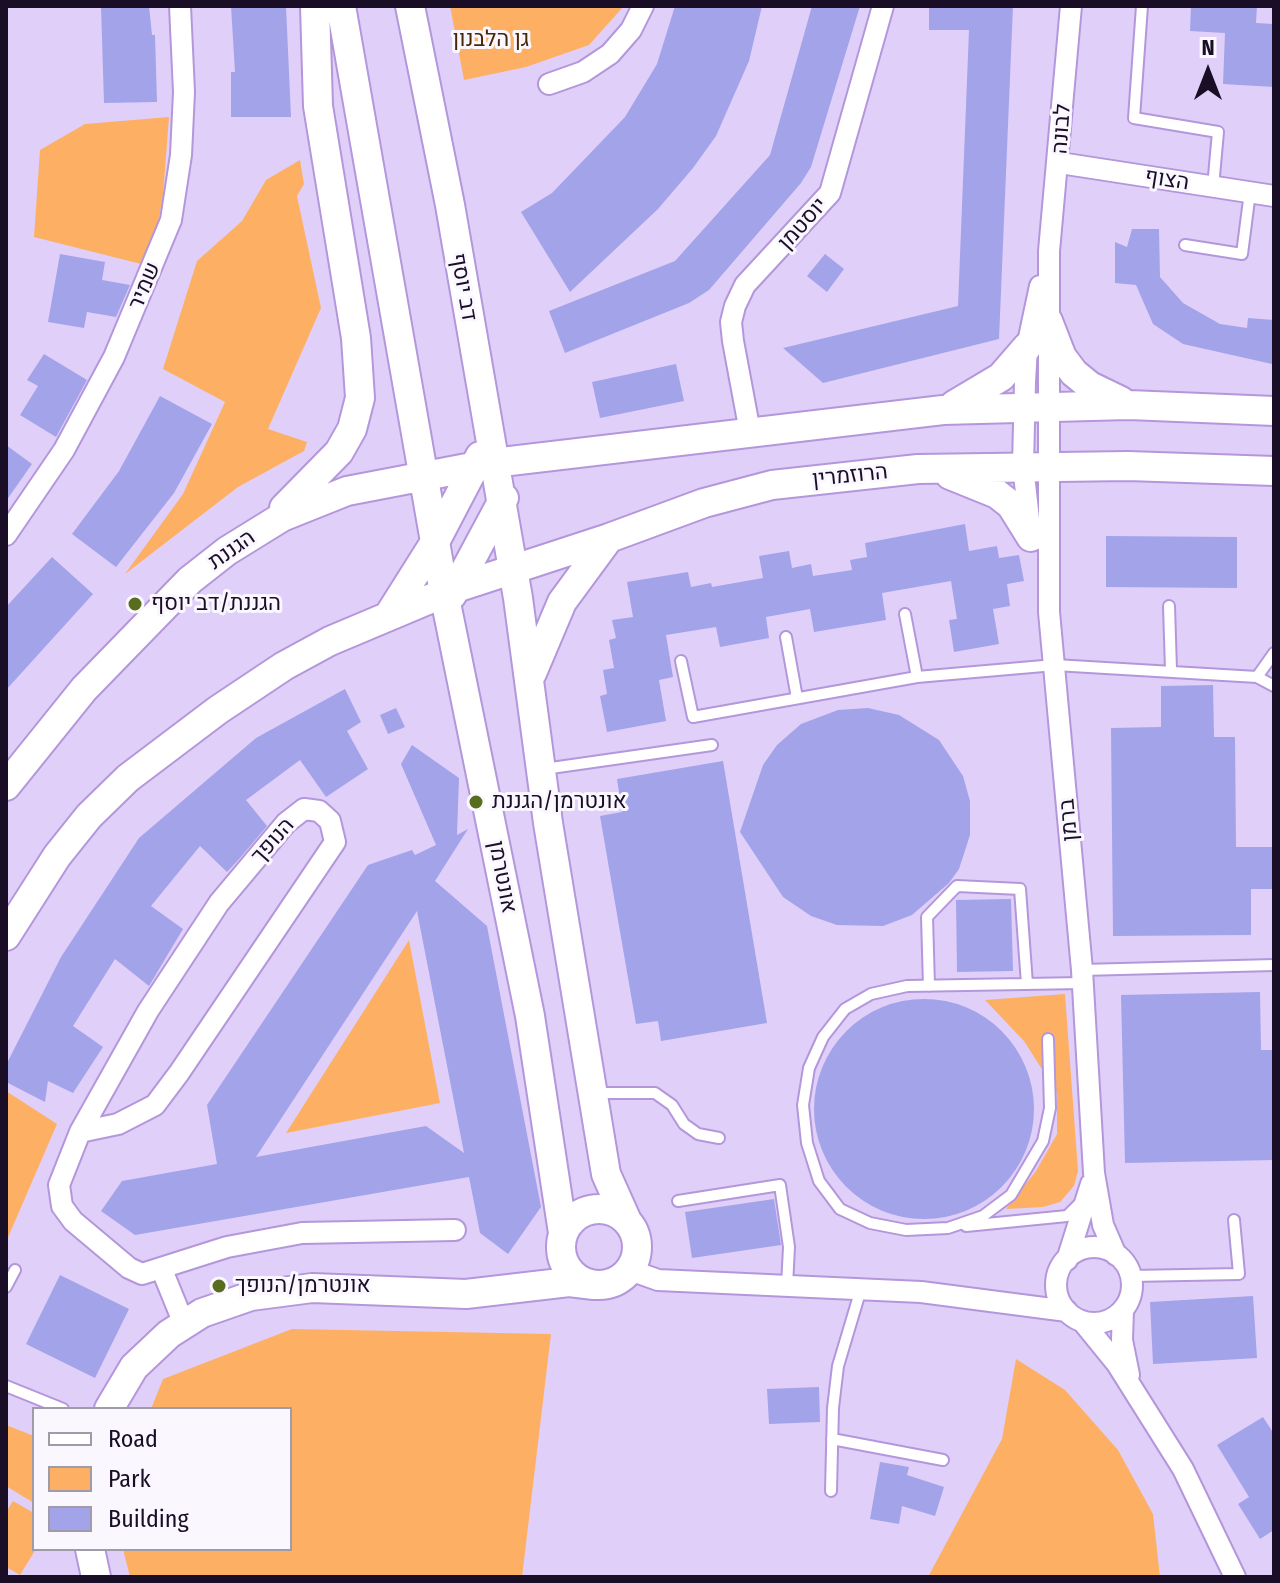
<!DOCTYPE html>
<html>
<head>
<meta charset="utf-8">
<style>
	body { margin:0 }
	#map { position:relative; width:1280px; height:1583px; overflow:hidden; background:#e0cff9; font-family:"Fira Sans Condensed",sans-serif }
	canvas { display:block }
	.frame { position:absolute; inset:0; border:8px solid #1a0e27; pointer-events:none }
	.legend { position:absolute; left:32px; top:1407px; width:260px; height:144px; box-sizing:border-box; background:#faf7ff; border:2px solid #a09aa9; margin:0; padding:10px 14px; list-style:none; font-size:24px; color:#1a0e27 }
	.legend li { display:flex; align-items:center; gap:16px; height:40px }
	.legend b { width:40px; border:2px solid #a09aa9 }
	.north { position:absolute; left:1168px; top:32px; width:80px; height:80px; -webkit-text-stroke:6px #faf7ff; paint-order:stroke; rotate:0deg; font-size:22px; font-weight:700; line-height:32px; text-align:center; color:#1a0e27 }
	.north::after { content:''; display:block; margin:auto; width:28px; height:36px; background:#1a0e27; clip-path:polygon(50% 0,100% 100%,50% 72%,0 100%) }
</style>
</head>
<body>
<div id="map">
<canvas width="1280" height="1583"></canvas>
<div class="frame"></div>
<ul class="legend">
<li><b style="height:10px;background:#fff"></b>Road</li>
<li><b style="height:22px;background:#fdb064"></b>Park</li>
<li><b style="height:22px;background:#a3a3ea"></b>Building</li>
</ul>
<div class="north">N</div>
</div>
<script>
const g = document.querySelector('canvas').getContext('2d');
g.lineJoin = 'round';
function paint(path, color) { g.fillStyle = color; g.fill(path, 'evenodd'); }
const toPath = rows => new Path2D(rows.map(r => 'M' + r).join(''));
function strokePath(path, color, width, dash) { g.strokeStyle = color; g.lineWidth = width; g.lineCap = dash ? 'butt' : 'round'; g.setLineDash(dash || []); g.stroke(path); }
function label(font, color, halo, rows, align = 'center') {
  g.font = font + ' "Fira Sans Condensed",Heebo,sans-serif'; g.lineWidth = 6; g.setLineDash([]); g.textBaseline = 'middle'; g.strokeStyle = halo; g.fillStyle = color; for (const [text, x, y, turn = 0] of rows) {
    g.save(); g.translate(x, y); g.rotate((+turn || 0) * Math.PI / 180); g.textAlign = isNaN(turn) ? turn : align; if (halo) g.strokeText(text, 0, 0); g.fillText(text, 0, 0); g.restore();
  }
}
paint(toPath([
	[450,6,624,6,589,45,526,67,464,80],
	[169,117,163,195,155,240,145,265,34,237,40,150,85,124],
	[300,160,304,184,297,196,321,308,268,429,307,442,304,451,238,487,125,574,183,494,225,402,163,369,197,261,242,221,266,180],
	[409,940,440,1103,286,1133],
	[1065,994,1078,1171,1074,1186,1060,1202,1043,1207,1006,1209,1036,1171,1057,1134,1057,1093,1024,1041,985,1000],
	[6,1091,57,1124,6,1242],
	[292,1329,551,1334,522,1577,130,1577,123,1549,290,1549,290,1409,151,1409,163,1379],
	[1016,1359,1065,1390,1118,1450,1153,1514,1160,1577,928,1577,1002,1439],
	[6,1425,34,1436,34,1503,6,1486],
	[13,1501,34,1513,36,1549,20,1575,6,1567,6,1512]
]), '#fdb064');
paint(toPath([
	[101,6,149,6,152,35,155,35,157,102,104,103],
	[231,6,286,6,291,117,231,117,231,72,235,72],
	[675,6,762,6,749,61,716,136,693,168,658,209,570,292,521,212,552,193,625,117,657,64],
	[812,6,860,6,811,167,801,183,709,290,689,303,565,353,549,311,675,261,770,155],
	[929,6,1013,6,999,339,823,383,783,348,958,306,969,30,929,30],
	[1191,6,1257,6,1256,23,1274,24,1274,87,1223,84,1225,33,1190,31],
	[1132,229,1159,229,1160,277,1183,303,1220,324,1247,328,1248,318,1274,320,1272,364,1183,344,1153,324,1136,285,1115,283,1115,242,1127,247],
	[60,254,105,262,102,280,130,285,116,317,87,312,84,328,48,322],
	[825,254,844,269,827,292,807,276],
	[44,354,87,380,56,437,20,415,38,386,27,380],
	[676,364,684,401,600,418,592,382],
	[160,396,212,424,174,493,116,567,72,534,119,471],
	[6,445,32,464,6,501],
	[965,524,969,551,997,546,999,558,1019,555,1024,581,1007,584,1010,606,993,609,999,644,954,652,949,620,957,619,951,581,882,593,886,620,814,632,810,609,766,617,769,638,720,647,716,627,666,635,673,677,659,680,666,721,607,732,600,696,607,694,603,670,614,668,609,640,616,638,612,620,633,617,627,582,688,572,691,587,711,583,712,587,763,578,759,556,789,551,792,568,811,564,813,576,852,570,850,560,867,557,865,543],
	[1106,536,1237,537,1237,588,1106,587],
	[52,557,93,594,6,690,6,607],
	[1213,685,1214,737,1235,737,1236,847,1274,847,1274,889,1251,889,1251,935,1113,936,1111,728,1161,727,1161,686],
	[345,689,361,722,347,731,368,769,326,797,300,760,246,800,267,826,240,858,227,872,200,846,151,906,183,929,149,986,115,959,73,1026,103,1047,73,1093,48,1081,45,1102,6,1082,6,1065,61,957,139,838,256,738],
	[396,708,405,727,388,734,380,715],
	[868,708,899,715,939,740,963,776,970,801,970,835,959,869,949,883,912,915,883,926,837,925,811,916,783,897,740,832,763,765,777,745,801,724,838,710],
	[412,745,459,778,457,835,468,829,435,881,487,926,541,1207,508,1254,480,1233,469,1177,135,1235,101,1211,122,1181,217,1164,207,1105,368,865,412,850,415,855,436,845,401,764],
	[417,911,464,1153,426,1126,256,1157],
	[723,761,767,1023,661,1041,658,1021,636,1024,600,816,622,812,617,779],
	[1011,899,1013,971,957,972,956,900],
	[1260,992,1261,1050,1274,1050,1274,1160,1125,1163,1121,995],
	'814 1109a110 110 0 1 1 220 0a110 110 0 1 1-220 0Z',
	[774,1199,781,1245,692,1258,685,1212],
	[60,1275,129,1309,95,1378,26,1344],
	[1253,1296,1257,1358,1153,1364,1150,1302],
	[819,1387,820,1422,769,1424,767,1389],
	[1263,1417,1274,1434,1274,1530,1260,1539,1238,1504,1249,1497,1217,1445],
	[880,1462,909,1467,907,1475,944,1487,935,1516,902,1506,899,1524,870,1519]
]), '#a3a3ea');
const lane = toPath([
	[1142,6,1134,118,1218,132,1213,187],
	[1185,245,1242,254,1250,192],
	[1169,606,1171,670],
	[905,614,917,677],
	[786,637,797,698],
	[681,661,693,717,917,677,1055,665,1257,677,1274,686],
	[1257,677,1274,653],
	[544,769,712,745],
	[1082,970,1274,965],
	[929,986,927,917,957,886,1020,889,1027,984],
	[1048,1039,1050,1108,1043,1141,1011,1195,983,1216,948,1228,906,1230,870,1223,840,1209,819,1181,807,1143,803,1105,809,1068,823,1037,845,1009,871,994,907,986,1083,983],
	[595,1093,655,1093,672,1105,684,1124,698,1134,719,1138],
	[678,1201,780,1185,789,1247,787,1286],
	[966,1226,1067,1216,1080,1203],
	[1131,1276,1239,1274,1234,1220],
	[6,1287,15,1270],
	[6,1386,63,1409],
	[832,1439,943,1460],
	[831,1491,833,1408,838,1366,861,1289]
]);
const street = toPath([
	[1071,6,1049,251,1049,612,1082,970,1094,1173,1103,1225,1116,1255],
	[549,84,583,72,610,54,631,30,643,6],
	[1060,163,1274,196],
	[750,432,733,341,731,322,735,306,745,285,830,193,883,6],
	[1030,528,1023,466,1025,382,1027,347,1040,286],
	[6,535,64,450,114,357,171,220,181,155,184,92,180,6],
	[304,809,319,811,330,821,335,842,179,1073,155,1105,118,1124,80,1132,148,1011,219,903,286,823,304,809],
	[80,1132,59,1185,62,1206,73,1221,129,1268,142,1274,227,1247,302,1233,455,1230],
	'1056 1285a38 38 0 1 1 76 0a38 38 0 1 1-76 0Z',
	[1067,1260,1091,1184],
	[162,1270,184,1324],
	[630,1270,658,1280,921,1292,1067,1311],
	[1123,1310,1122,1340,1129,1375],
	[1082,1321,1117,1364,1183,1469,1235,1577]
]);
const secondary = toPath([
	[341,6,444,593,530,1016,563,1233],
	[410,6,450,205,518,598,548,823,606,1174,627,1221],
	[1048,321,1062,357,1074,373,1090,386,1121,401],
	[954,405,1001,377,1027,347],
	[950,475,997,494,1011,505,1031,537],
	[284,508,339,452,352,429,360,398,356,338,318,106,315,6],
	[452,595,504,498],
	[389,615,435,542,480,456],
	[532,673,562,602,609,538],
	[6,786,84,689,190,580,227,551,282,517,347,491,493,463,943,410,1129,405,1274,411],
	[6,936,57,856,89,816,128,778,218,710,284,666,330,641,456,588,609,538,704,503,772,485,918,469,1128,466,1274,471],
	'561 1247a38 38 0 1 1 76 0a38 38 0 1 1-76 0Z',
	[109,1409,134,1367,169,1334,202,1313,251,1296,312,1288,466,1294,569,1282,594,1285],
	[90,1549,96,1577]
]);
strokePath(lane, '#b497db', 14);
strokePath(street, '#b497db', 24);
strokePath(secondary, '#b497db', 32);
strokePath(lane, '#fff', 10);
strokePath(street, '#fff', 20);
strokePath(secondary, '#fff', 28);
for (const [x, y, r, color] of [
	[135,604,8,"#586d1d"],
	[476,802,8,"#586d1d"],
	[219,1286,8,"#586d1d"]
]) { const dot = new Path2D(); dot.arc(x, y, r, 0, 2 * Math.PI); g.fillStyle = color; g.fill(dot); strokePath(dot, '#faf7ff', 3); }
label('22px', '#462807', '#faf7ff', [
	["גן הלבנון",491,40]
]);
label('22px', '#1a0e27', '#faf7ff', [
	["לבונה",1062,129,-86],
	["הצוף",1167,180,9],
	["יוסטמן",803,224,-48],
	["שמיר",145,286,-67],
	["דב יוסף",463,287,80],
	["הרוזמרין",850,476,-6],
	["הגננת",232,550,-35],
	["ברמן",1069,820,-95],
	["הנופך",273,841,-48],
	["אונטרמן",502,877,79]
]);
label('22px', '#1a0e27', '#faf7ff', [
	["הגננת/דב יוסף",151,604],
	["אונטרמן/הגננת",492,802],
	["אונטרמן/הנופך",235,1286]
], 'left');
</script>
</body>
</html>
